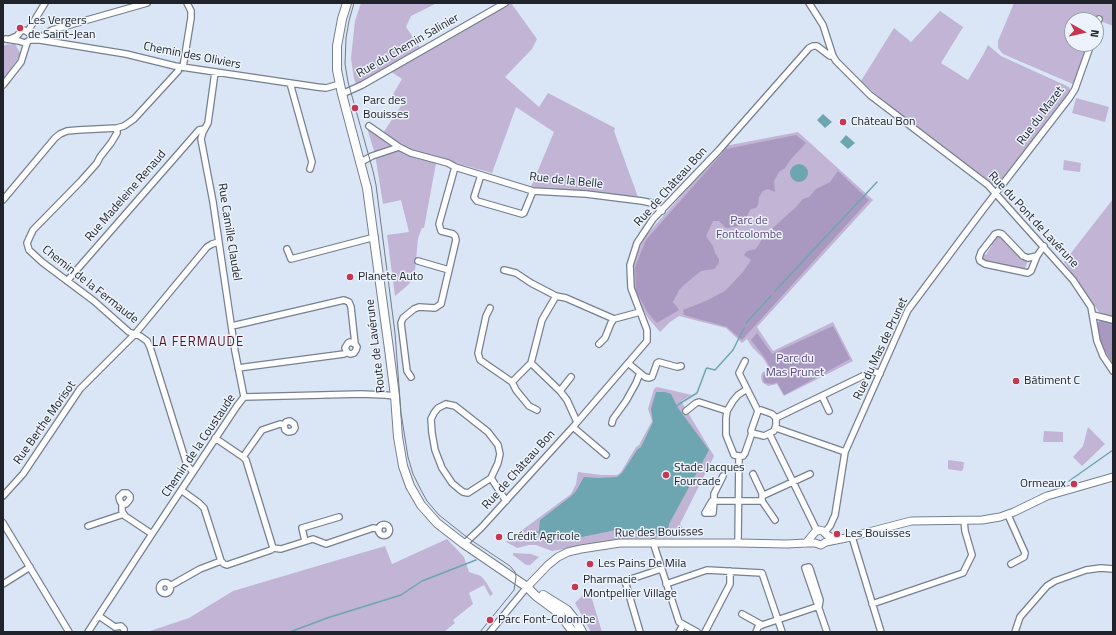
<!DOCTYPE html>
<html>
<head>
<meta charset="utf-8">
<style>
	body { margin:0 }
	#map { position:relative; width:1116px; height:635px; overflow:hidden; background:#dae6f6; font-family:"Titillium Web",sans-serif }
	canvas { display:block }
	.frame { position:absolute; inset:0; border:4px solid #20242a; pointer-events:none }
	.north { position:absolute; left:1064px; top:12px; width:40px; height:40px; box-sizing:border-box; background:#ecf3fd; border:1px solid #9aa0a9; border-radius:50%; rotate:98deg; font-size:11px; font-weight:700; line-height:16px; text-align:center; color:#20242a }
	.north::after { content:''; display:block; margin:auto; width:14px; height:18px; background:#c63651; clip-path:polygon(50% 0,100% 100%,50% 72%,0 100%) }
</style>
</head>
<body>
<div id="map">
<canvas width="1116" height="635"></canvas>
<div class="frame"></div>
<div class="north">N</div>
</div>
<script>
const g = document.querySelector('canvas').getContext('2d');
g.lineJoin = 'round';
function paint(path, color) { g.fillStyle = color; g.fill(path, 'evenodd'); }
const toPath = rows => new Path2D(rows.map(r => 'M' + r).join(''));
function strokePath(path, color, width, dash) { g.strokeStyle = color; g.lineWidth = width; g.lineCap = dash ? 'butt' : 'round'; g.setLineDash(dash || []); g.stroke(path); }
function label(font, color, halo, rows, align = 'center') {
  g.font = font + ' "Titillium Web",sans-serif'; g.lineWidth = 3; g.setLineDash([]); g.textBaseline = 'middle'; g.strokeStyle = halo; g.fillStyle = color; for (const [text, x, y, turn = 0] of rows) {
    g.save(); g.translate(x, y); g.rotate((+turn || 0) * Math.PI / 180); g.textAlign = isNaN(turn) ? turn : align; if (halo) g.strokeText(text, 0, 0); g.fillText(text, 0, 0); g.restore();
  }
}
paint(toPath([
	[361,3,437,3,411,16,406,27,421,49,357,86,354,79,351,58,355,21],
	[511,3,537,39,532,49,505,77,539,107,548,93,615,128,614,131,638,197,531,187,554,132,516,107,492,173,437,158,424,228,422,228,418,238,415,271,412,280,408,285,395,296,387,235,409,232,401,200,383,204,375,154,367,128,381,136,403,103,392,96,402,79,390,71],
	[1014,3,1113,3,1113,26,1098,20,1072,20,1072,44,1089,44,1075,85,1003,54,998,48,998,41],
	[940,11,963,27,941,63,968,80,983,55,988,45,1001,56,1069,87,1071,92,999,183,992,184,922,133,894,110,861,81,894,28,911,42],
	[15,44,20,53,17,60,3,79,3,45],
	[1076,98,1109,107,1105,122,1072,113],
	[798,132,873,200,757,327,773,351,833,322,853,361,784,396,777,384,768,386,762,382,761,376,762,373,769,368,763,358,752,347,747,339,742,343,726,328,679,316,670,322,660,332,648,318,633,291,632,267,643,239,725,146],
	[1064,160,1081,163,1080,172,1063,170],
	[1113,199,1113,317,1099,312,1064,262],
	[996,236,1002,238,1020,258,1030,261,1031,262,1028,261,1025,268,1028,269,1027,270,985,261,982,259,984,252,986,255,992,245,991,242],
	[657,387,692,395,681,401,714,456,680,524,685,532,679,537,623,539,552,551,536,545,529,545,517,548,506,542,571,494,576,484,578,472,601,475,617,475,621,472,636,447,639,445,652,421,648,409,654,389],
	[1088,427,1105,444,1082,466,1073,457,1083,446],
	[1044,431,1063,432,1063,442,1043,442],
	[949,460,963,462,964,463,963,470,961,471,948,469,948,461],
	[447,539,464,557,469,572,481,576,486,582,493,594,490,596,484,585,469,593,473,604,453,620,455,623,444,632,150,631,189,618,233,591,385,546,392,564],
	[513,553,531,554,539,557,530,565,526,565,513,555],
	[590,592,602,632,591,632,575,603,585,593]
]), '#c1b4d4');
paint(toPath([
	[796,135,806,143,791,159,785,168,779,172,774,181,775,192,768,189,763,191,759,197,758,205,756,208,751,209,741,226,726,228,719,221,713,221,706,236,713,246,715,253,719,259,719,263,714,269,701,271,685,284,679,290,673,302,679,310,657,323,648,313,636,291,635,267,646,240,726,149],
	[838,171,869,200,742,340,727,327,684,315,683,310,706,301,725,291,743,272,751,260,744,255,747,251,756,249,764,236,796,207,803,199,809,197,816,189,830,182],
	[1102,319,1113,321,1113,364,1105,351,1098,335,1097,323],
	[833,326,850,359,784,395,777,382,773,384,764,383,763,376,771,369,765,358,751,340,757,333,772,354]
]), '#a998c0');
paint(toPath([
	[823,114,832,122,825,128,817,120],
	[846,135,855,143,848,149,840,142],
	'790 173a9 9 0 1 1 18 0a9 9 0 1 1-18 0Z',
	[656,392,665,392,671,394,678,408,709,450,669,524,667,535,621,529,547,544,539,536,539,529,540,520,570,497,576,491,584,477,599,478,617,477,622,473,637,450,641,447,653,422,651,409]
]), '#6da6b0');
strokePath(toPath([
	[775,291,877,182],
	[746,323,771,296],
	[676,407,679,404,697,393,706,369,707,368,715,370,733,350,744,328],
	[1069,481,1113,450],
	[532,534,540,532],
	[290,632,327,618,401,595,422,581,476,560]
]), '#6da6b0', 1.5);
const minor = toPath([
	[809,3,823,25,833,56,836,61,870,95,988,185,1073,280,1091,307,1097,341,1103,356,1113,371],
	[1096,29,1099,19],
	[28,31,45,3],
	[6,39,19,41,25,43,30,40,40,40,126,54,175,66,317,87,326,88,340,84],
	[10,39,17,36,21,31,24,30,38,39],
	[40,40,44,35,52,30,147,3],
	[179,67,178,71,134,119,124,126,117,128,117,133,111,143,100,157,97,163,81,181,33,230,27,243,29,250,42,262,94,301,129,332,140,336,147,341,150,347,187,465,193,472],
	[183,67,191,18,191,11,187,3],
	[215,72,208,123,203,132,201,139,213,202,235,351,244,397],
	[290,83,312,162,310,169],
	[3,85,21,62,27,43],
	[342,94,362,85,505,3],
	[369,126,399,147],
	[361,162,372,156,399,147,411,153,448,163,455,167,533,191,586,194,642,201,652,203,662,211],
	[481,175,474,197,477,201,522,214,524,213,533,191],
	[3,200,55,138,60,134,67,131,78,130,117,128],
	[287,249,291,259,375,237],
	[1037,256,1028,258,1023,256,1002,234,998,233,995,234,981,252,979,258,980,261,985,264,1028,273,1031,271,1037,256,1044,246],
	[418,261,449,270],
	[504,270,516,273,531,283,556,296,566,298,614,319,640,312],
	[67,281,199,130,204,129],
	[556,296,542,320,531,363,560,391,567,400,577,422],
	[490,308,486,316,478,353,480,360,512,382,531,363],
	[1093,315,1113,320],
	[232,326,344,300,349,302,351,307,355,344,357,347,356,350,354,353,350,354,347,352,345,348,348,343,350,342,355,344],
	[599,344,605,338,611,323,614,319],
	[745,361,739,373,758,411],
	[628,363,645,377,649,378,652,377,657,363,659,362,677,367,681,366],
	[238,368,344,354,347,352],
	[411,377,407,371,401,323,403,318,414,309,419,307,435,308,441,304,456,240,455,236,453,234,441,231,439,224,455,167],
	[512,382,516,390,529,406,537,410],
	[560,391,571,377],
	[822,396,829,411],
	[244,397,361,394,385,395,395,396],
	[446,404,455,406,469,417,488,432,498,445,500,454,498,463,491,478,468,493,463,492,459,489,452,483,442,468,435,450,432,433,431,419,434,413,438,408,446,404],
	[761,410,772,414,776,418,776,425,774,431,764,436,752,433,751,431,758,411,761,410],
	[686,411,696,403,699,402,727,411],
	[776,418,873,371,880,374],
	[612,423,613,419,626,401,636,383,640,373],
	[573,427,606,455],
	[776,428,845,452],
	[770,435,817,531],
	[739,456,734,455,726,435,726,418,727,411,733,401,738,395,747,389],
	[739,456,743,456,745,453,752,433],
	[243,457,262,430,280,424,284,425,286,422,290,421,294,424,295,428,293,431,288,432,285,430,284,425],
	[753,474,762,493,762,501,775,520],
	[723,476,714,494,714,501,713,513,705,513,712,501,762,501],
	[491,478,506,501],
	[181,490,199,503,204,508,221,561,224,564,227,565,271,550,273,548,246,460,243,457,215,438],
	[3,496,23,474,80,389,135,334,207,247,212,244,219,242],
	[762,496,810,474],
	[122,504,126,504,130,499,130,496,127,493,123,493,119,497,120,501,122,504,122,511,125,516,152,534],
	[1008,515,1025,553,1024,557,1011,564],
	[3,523,69,632],
	'378.5 530a5.5 5.5 0 1 1 11 0a5.5 5.5 0 1 1-11 0Z',
	[88,526,124,514],
	[825,532,830,526,835,515,845,452,908,310,982,211,1070,97,1075,89,1091,44],
	[852,537,881,632],
	[305,541,302,528,339,517],
	[653,542,679,622,697,632],
	[738,543,739,456],
	[464,544,481,528,573,427,647,341,647,330,631,288,630,265,637,243,653,219,719,150,809,48,813,46,817,46,830,56,833,56],
	[273,548,281,549,313,539,326,544,373,528,379,529],
	'159.5 588a5.5 5.5 0 1 1 11 0a5.5 5.5 0 1 1-11 0Z',
	[3,584,30,567],
	[666,584,707,570,762,573,782,632],
	[170,586,200,569,221,561],
	[872,604,963,573,972,555,965,531,964,520],
	[819,606,820,600,810,569,809,567,805,568,827,632],
	[742,614,762,625],
	[99,616,115,627],
	[115,627,121,626,124,629,124,632],
	[88,632,152,534,237,406,244,397],
	[490,632,527,587],
	[640,632,625,581,661,569],
	[679,632,683,625],
	[705,632,730,584,730,571],
	[756,632,758,627,762,625,819,606],
	[1015,632,1020,617,1047,586,1055,581,1086,570,1101,568,1113,569]
]);
const tertiary = toPath([
	[806,543,815,532,819,530,823,531,827,535,836,540],
	[527,587,548,565,558,557,568,552,581,549,620,543,738,543,787,544,806,543,815,543,821,545,826,542,846,538,911,521,982,520,1000,517,1014,512,1047,496,1113,477]
]);
const secondary = toPath([
	[347,3,342,19,337,46,337,70,342,94,367,188,389,349,395,396,398,437,403,466,410,486,421,505,437,523,464,544,527,587,536,596,559,613,573,632],
	[543,595,567,610,576,621,582,632]
]);
strokePath(minor, '#76808f', 8);
strokePath(tertiary, '#76808f', 9);
strokePath(secondary, '#76808f', 10);
strokePath(minor, '#fff', 5.5);
strokePath(tertiary, '#fff', 7);
strokePath(secondary, '#fff', 8);
strokePath(toPath([
	[354,3,349,21,346,38,345,64,348,82,373,171,376,185,395,333,401,413,408,457,413,474,421,490,427,501,439,515,468,538,510,566,515,572,516,577,514,590,480,632]
]), '#737b85', 1);
for (const [x, y, r, color] of [
	[20,28,4,"#c63651"],
	[355,108,4,"#c63651"],
	[843,122,4,"#c63651"],
	[350,277,4,"#c63651"],
	[1016,381,4,"#c63651"],
	[666,475,4,"#c63651"],
	[1074,484,4,"#c63651"],
	[837,534,4,"#c63651"],
	[499,537,4,"#c63651"],
	[590,564,4,"#c63651"],
	[575,587,4,"#c63651"],
	[490,620,4,"#c63651"]
]) { const dot = new Path2D(); dot.arc(x, y, r, 0, 2 * Math.PI); g.fillStyle = color; g.fill(dot); strokePath(dot, '#ecf3fd', 1.5); }
label('12px', '#20242a', '#ecf3fd', [
	["Les Vergers",28,21],
	["de Saint-Jean",28,35],
	["Parc des",363,101],
	["Bouisses",363,115],
	["Château Bon",851,122],
	["Planete Auto",358,277],
	["Bâtiment C",1024,381],
	["Stade Jacques",674,468],
	["Fourcade",674,482],
	["Ormeaux",1066,484,"right"],
	["Les Bouisses",845,534],
	["Crédit Agricole",507,537],
	["Les Pains De Mila",598,564],
	["Pharmacie",583,580],
	["Montpellier Village",583,594],
	["Parc Font-Colombe",498,620]
], 'left');
label('12px', '#20242a', '#ecf3fd', [
	["Rue du Chemin Salinier",408,46,-30],
	["Chemin des Oliviers",192,56,11],
	["Rue du Mazet",1041,116,-53],
	["Rue de la Belle",566,181,6],
	["Rue de Château Bon",671,187,-48],
	["Rue Madeleine Renaud",126,196,-49],
	["Rue du Pont de Lavérune",1033,220,47],
	["Rue Camille Claudel",229,232,81],
	["Chemin de la Fermaude",90,285,38],
	["Route de Lavérune",376,346,-97],
	["Rue du Mas de Prunet",881,349,-65],
	["Rue Berthe Morisot",45,423,-55],
	["Chemin de la Coustaude",199,446,-56],
	["Rue de Château Bon",519,470,-48],
	["Rue des Bouisses",659,533,-1]
]);
label('12px', '#5d447b', '#ecf3fd', [
	["Parc de",749,221],
	["Fontcolombe",749,235],
	["Parc du",795,359],
	["Mas Prunet",795,373]
]);
g.letterSpacing = '1px';
label('13px', '#581320', '#ecf3fd', [
	["LA FERMAUDE",198,343]
]);
g.letterSpacing = '0px';
</script>
</body>
</html>
